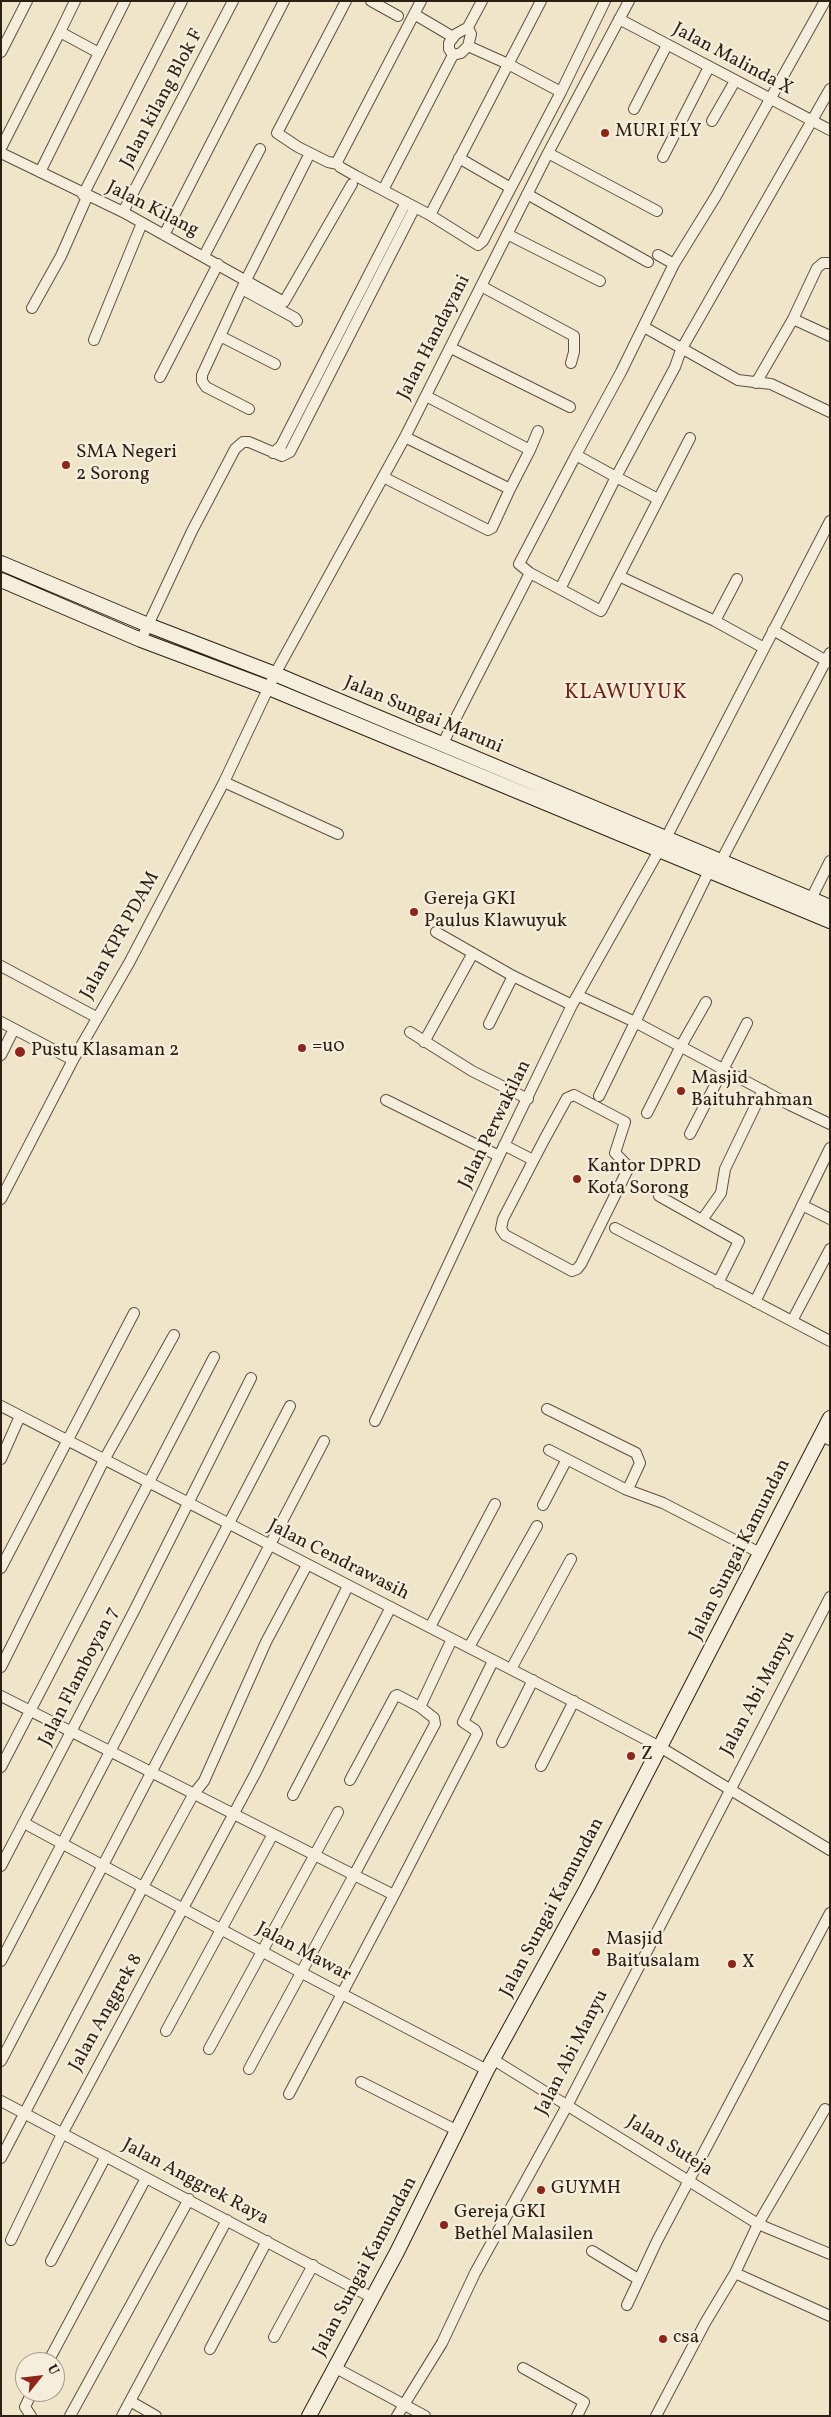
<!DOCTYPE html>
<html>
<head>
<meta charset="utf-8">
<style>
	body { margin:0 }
	#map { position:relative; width:831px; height:2417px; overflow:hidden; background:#f0e5c9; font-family:Vollkorn,serif }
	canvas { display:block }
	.frame { position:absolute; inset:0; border:2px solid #2d1f14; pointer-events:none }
	.north { position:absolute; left:15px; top:2352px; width:50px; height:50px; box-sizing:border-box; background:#f5eedc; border:1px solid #a59b8c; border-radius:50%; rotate:61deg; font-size:14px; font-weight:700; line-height:20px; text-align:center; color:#2d1f14 }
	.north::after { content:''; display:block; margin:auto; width:18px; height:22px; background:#8f2418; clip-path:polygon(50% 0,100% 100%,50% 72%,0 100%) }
</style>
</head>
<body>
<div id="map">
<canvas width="831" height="2417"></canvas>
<div class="frame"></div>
<div class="north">U</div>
</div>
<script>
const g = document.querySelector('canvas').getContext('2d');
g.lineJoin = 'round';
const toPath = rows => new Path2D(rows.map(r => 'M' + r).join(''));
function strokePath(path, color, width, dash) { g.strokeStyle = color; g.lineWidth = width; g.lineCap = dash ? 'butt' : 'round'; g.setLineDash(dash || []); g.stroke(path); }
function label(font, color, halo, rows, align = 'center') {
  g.font = font + ' Vollkorn,serif'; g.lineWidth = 4.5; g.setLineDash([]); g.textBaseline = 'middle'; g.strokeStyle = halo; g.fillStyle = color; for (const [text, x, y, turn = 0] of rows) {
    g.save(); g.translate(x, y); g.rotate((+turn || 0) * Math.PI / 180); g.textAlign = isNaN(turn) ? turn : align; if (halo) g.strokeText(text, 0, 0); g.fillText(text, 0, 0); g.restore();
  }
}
const street = toPath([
	[371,1,398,16],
	[421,1,337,162,340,167,356,176,430,215,478,245,483,241,561,92,605,1],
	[414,14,453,37],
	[619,19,830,130],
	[465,29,469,30,471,34,468,46,461,53,453,55,449,49,449,43,456,34,465,29],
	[467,29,482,1],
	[60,32,75,1],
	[468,46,508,64,561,92],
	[1,52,27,1],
	[99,53,125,1],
	[634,109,667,45],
	[712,121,735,81],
	[1,148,60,32,99,53,40,172],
	[1,153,123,212,284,302,352,184],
	[548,153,657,211],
	[663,157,709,67],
	[459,158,509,187],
	[338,164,328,162,298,147,277,133,346,1],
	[383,190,453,55],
	[527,194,648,262],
	[83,195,182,1],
	[123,212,233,1],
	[430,215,541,1],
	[507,234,600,281],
	[164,235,284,1],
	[658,255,674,264],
	[204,256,260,149],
	[481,286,574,336,574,352,571,363],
	[242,289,295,318,297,321],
	[32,308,61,256,87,197],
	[793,319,830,336],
	[644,327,738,380,771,384,830,412],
	[220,336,275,364],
	[94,340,142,223],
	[451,348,570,407],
	[160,377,218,264],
	[756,383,793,319,817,268,823,263,830,263],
	[426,396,530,450,510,489],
	[249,409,206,387,202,381,202,375,246,280,307,159],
	[530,450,538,431],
	[273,453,281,446,406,202],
	[576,455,621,372,674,264,716,196,825,1],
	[576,455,616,477,560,589,530,573,519,564,576,455],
	[383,477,488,530,492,528,510,489,405,437],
	[658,499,616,477,675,367,681,350,830,89],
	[619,576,690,438],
	[560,589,601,611,619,576,715,621,764,648],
	[715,621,737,579],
	[773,630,830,663],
	[141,640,192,531,235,449,243,442,249,442,282,456,290,452,415,207],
	[442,745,530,573],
	[224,782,338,834],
	[721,861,830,653],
	[811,899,830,861],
	[436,932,513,976,572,1005],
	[1,966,96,1017],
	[579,996,635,1022,790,1105,830,1124],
	[1,1022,73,1060],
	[489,1024,513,976],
	[410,1032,472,1071,528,1099],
	[424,1042,473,953],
	[1,1055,14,1029],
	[574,1095,625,1122,615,1153,627,1165,628,1169,581,1264,577,1269,572,1271,505,1235,501,1229,503,1219,544,1140,567,1098,574,1095],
	[599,1096,709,871],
	[386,1100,499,1156],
	[647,1113,681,1046,706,1002],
	[690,1134,747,1023],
	[504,1145,533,1160],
	[659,1196,739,1241,718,1283],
	[1,1199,73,1060,129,963,224,782,275,674,405,437,548,153,629,1],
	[802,1205,830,1219],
	[702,1220,721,1193,725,1169,763,1090],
	[615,1228,830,1341],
	[755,1302,830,1148],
	[792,1321,830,1249],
	[1,1406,584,1707,660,1747,830,1850],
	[547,1409,636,1453,640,1463,628,1489],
	[375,1421,499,1156,572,1005,666,838,830,521],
	[821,1436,830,1440],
	[549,1450,625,1489,663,1503,760,1553],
	[1,1459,20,1416],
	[543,1505,567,1459],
	[1,1568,134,1313],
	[430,1627,495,1504],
	[469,1647,537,1526],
	[1,1667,104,1460,174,1335],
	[511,1669,571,1559],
	[1,1696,354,1875,249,2069],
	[502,1742,533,1680],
	[541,1766,574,1701],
	[1,1767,214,1357],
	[350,1780,395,1696,397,1695,420,1707,452,1639],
	[293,1795,391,1607],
	[24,1823,302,1973,487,2070],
	[1,1866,135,1609,251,1378],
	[394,1895,477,1734,475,1730,463,1722,493,1661],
	[1,1961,290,1406],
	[166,2031,273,1834],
	[209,2049,338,1812],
	[494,2060,758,2224,830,2254],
	[1,2061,324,1441],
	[361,2082,458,2131],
	[289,2094,394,1895,354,1875,435,1724,434,1718,420,1707],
	[1,2101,371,2297],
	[1,2158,143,1887,193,1795,204,1781,266,1642,307,1565],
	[11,2240,62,2134,255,1774,348,1586],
	[592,2251,638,2279],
	[51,2261,106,2156],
	[735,2273,830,2316],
	[627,2305,657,2241,830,1913],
	[274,2337,313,2265],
	[210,2349,267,2241],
	[48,2362,146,2178],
	[334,2367,425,2416],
	[523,2368,584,2402,577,2416],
	[130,2401,156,2416],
	[31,2416,25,2407,32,2392],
	[70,2416,189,2199],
	[122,2416,227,2220],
	[397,2416,442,2343,475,2273,568,2104,830,1597],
	[656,2416,705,2323,735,2273,758,2224,825,2109]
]);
const secondary = toPath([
	[1,563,148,625,275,674,830,907],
	[1,580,141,640,269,688,830,921],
	[309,2416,397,2252,487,2070,587,1888,830,1418]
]);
strokePath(street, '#5e5041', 12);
strokePath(secondary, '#2d1f14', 16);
strokePath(street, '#f5eedc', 10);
strokePath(secondary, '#f5eedc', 14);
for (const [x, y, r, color] of [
	[605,133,5,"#8f2418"],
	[66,465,5,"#8f2418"],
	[414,912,5,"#8f2418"],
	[302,1048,5,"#8f2418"],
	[20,1052,6,"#8f2418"],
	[681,1091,5,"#8f2418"],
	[577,1179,5,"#8f2418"],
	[631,1756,5,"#8f2418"],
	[596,1952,5,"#8f2418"],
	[732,1964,5,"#8f2418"],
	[541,2190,5,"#8f2418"],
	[444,2225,5,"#8f2418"],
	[663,2339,5,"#8f2418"]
]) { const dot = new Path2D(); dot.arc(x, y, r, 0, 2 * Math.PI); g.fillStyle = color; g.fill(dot); strokePath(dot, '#f5eedc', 2); }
label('19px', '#2d1f14', '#f5eedc', [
	["Jalan Malinda X",732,60,28],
	["Jalan kilang Blok F",163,99,-62],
	["Jalan Kilang",152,210,27],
	["Jalan Handayani",435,338,-63],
	["Jalan Sungai Maruni",423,716,23],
	["Jalan KPR PDAM",121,936,-61],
	["Jalan Perwakilan",496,1125,-64],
	["Jalan Sungai Kamundan",741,1550,-63],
	["Jalan Cendrawasih",338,1561,27],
	["Jalan Flamboyan 7",80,1677,-63],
	["Jalan Abi Manyu",759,1694,-62],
	["Jalan Sungai Kamundan",553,1908,-62],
	["Jalan Mawar",303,1953,28],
	["Jalan Anggrek 8",107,2013,-61],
	["Jalan Abi Manyu",573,2053,-63],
	["Jalan Suteja",669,2147,32],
	["Jalan Anggrek Raya",195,2183,28],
	["Jalan Sungai Kamundan",366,2267,-62]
]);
label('19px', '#2d1f14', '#f5eedc', [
	["MURI FLY",615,133],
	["SMA Negeri",76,454],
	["2 Sorong",76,476],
	["Gereja GKI",424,901],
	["Paulus Klawuyuk",424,923],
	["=u0",312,1048],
	["Pustu Klasaman 2",31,1052],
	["Masjid",691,1080],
	["Baituhrahman",691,1102],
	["Kantor DPRD",587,1168],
	["Kota Sorong",587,1190],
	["Z",641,1756],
	["Masjid",606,1941],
	["Baitusalam",606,1963],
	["X",742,1964],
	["GUYMH",551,2190],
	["Gereja GKI",454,2214],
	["Bethel Malasilen",454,2236],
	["csa",673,2339]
], 'left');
g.letterSpacing = '1px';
label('21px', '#7a1f14', '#f5eedc', [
	["KLAWUYUK",626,694]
]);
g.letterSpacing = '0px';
</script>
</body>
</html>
